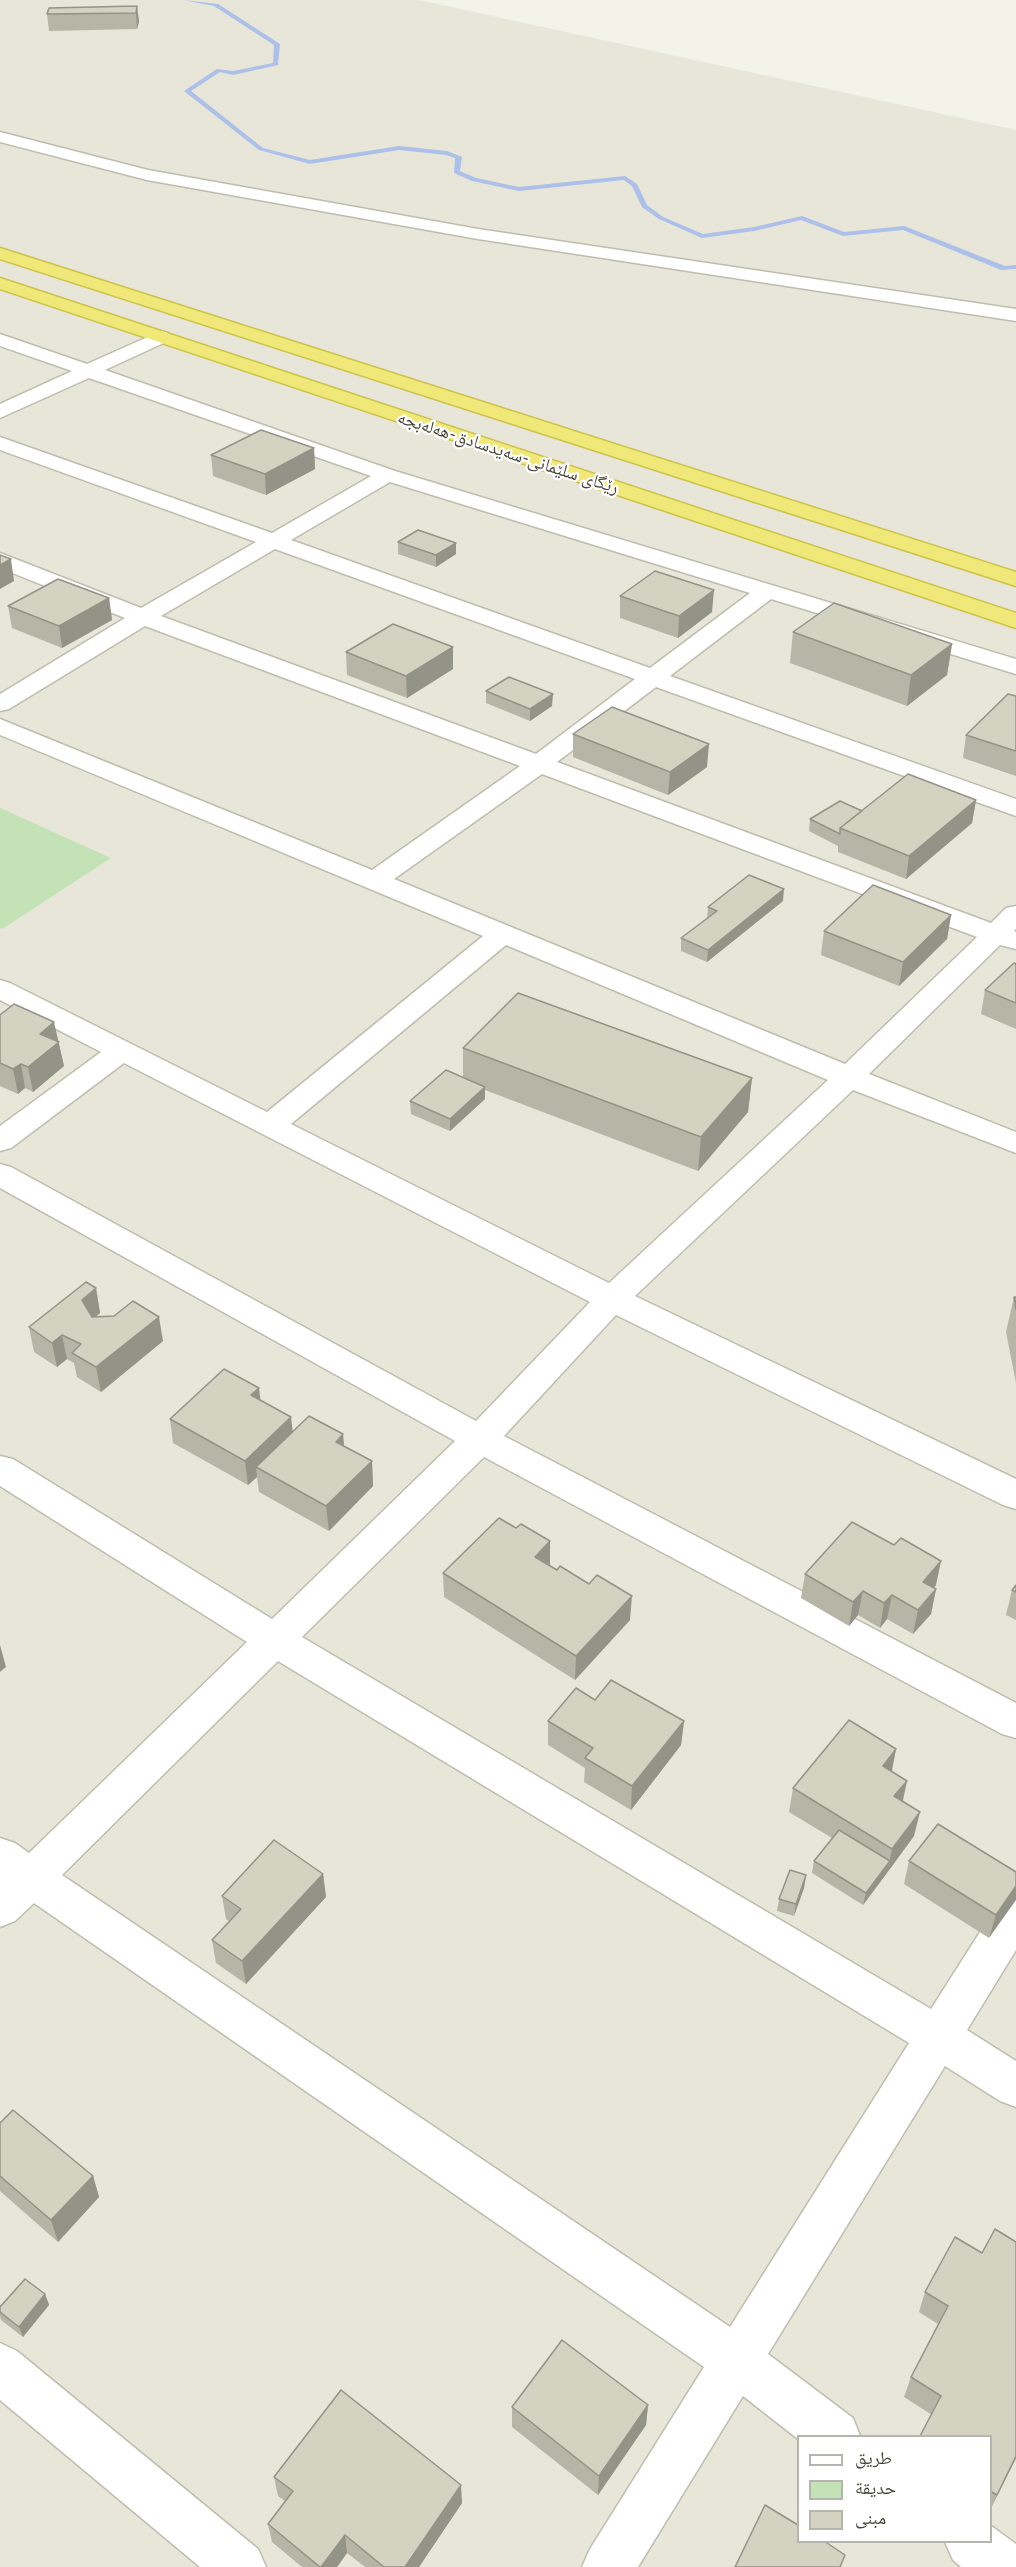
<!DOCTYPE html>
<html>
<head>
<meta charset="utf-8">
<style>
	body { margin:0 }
	#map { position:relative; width:1016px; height:2567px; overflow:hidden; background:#f3f3ea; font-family:"PT Sans","Noto Naskh Arabic",sans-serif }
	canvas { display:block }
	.legend { position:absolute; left:797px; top:2435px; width:195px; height:108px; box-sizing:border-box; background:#fff; border:2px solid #b5b5b0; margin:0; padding:8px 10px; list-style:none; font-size:18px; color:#474539 }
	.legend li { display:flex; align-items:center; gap:12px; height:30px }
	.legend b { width:30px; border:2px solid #b5b5b0 }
</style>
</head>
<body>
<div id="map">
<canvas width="1016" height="2567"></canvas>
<ul class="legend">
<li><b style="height:8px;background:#fff"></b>طريق</li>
<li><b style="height:16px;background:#c3e3b7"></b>حديقة</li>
<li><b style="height:16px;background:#d4d2c1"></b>مبنى</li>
</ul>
</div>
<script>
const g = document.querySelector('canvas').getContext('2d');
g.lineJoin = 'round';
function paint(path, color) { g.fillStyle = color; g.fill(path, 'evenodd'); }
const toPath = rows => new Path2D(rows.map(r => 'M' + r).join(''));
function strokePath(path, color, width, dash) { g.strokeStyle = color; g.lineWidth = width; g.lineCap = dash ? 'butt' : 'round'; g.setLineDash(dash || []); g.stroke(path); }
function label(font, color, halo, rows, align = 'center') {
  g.font = font + ' "PT Sans","Noto Naskh Arabic",sans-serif'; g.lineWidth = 4.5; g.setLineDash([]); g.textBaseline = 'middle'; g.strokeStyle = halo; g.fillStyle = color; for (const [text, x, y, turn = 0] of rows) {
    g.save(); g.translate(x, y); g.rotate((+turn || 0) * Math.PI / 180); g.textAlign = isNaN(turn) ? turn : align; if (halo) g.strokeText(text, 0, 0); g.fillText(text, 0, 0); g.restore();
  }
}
paint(toPath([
	[0,0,419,0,1016,130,1016,2567,0,2567],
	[798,2436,990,2436,990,2542,798,2542]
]), '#e7e6d9');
paint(toPath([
	[0,808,111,858,2,929,0,928]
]), '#c3e3b7');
paint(toPath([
	[183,0,218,4,280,44,278,65,233,75,220,72,191,91,263,148,310,160,399,146,447,151,462,157,460,171,476,178,519,187,625,176,637,184,647,205,663,217,703,234,754,227,802,216,844,232,904,226,1005,266,1016,265,1016,269,1001,270,903,230,843,236,801,220,754,231,702,238,659,219,642,207,632,186,624,180,519,191,472,181,454,173,455,158,446,155,399,150,310,164,259,150,184,91,217,69,233,71,273,63,274,45,214,6,183,0]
]), '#adc0ea');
const street = toPath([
	[0,132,148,170,478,229,1016,309,1016,321,478,239,147,180,0,142,0,132],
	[161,331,168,333,170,337,168,341,105,370,395,471,1016,659,1016,674,771,599,670,676,1016,799,1016,816,656,687,557,762,991,923,1006,908,1016,906,1016,929,1014,931,1016,932,1016,949,1000,945,869,1074,1016,1132,1016,1153,853,1090,635,1296,1016,1479,1016,1509,1003,1505,616,1315,504,1436,1016,1703,1016,1738,1002,1734,484,1457,302,1637,931,2009,1001,1899,1016,1893,1016,1950,967,2030,1016,2061,1016,2107,1000,2101,945,2066,768,2354,853,2418,860,2436,798,2436,798,2439,743,2396,638,2567,582,2567,590,2549,704,2367,34,1903,15,1921,0,1927,0,1838,15,1843,29,1853,247,1642,0,1486,0,1456,13,1459,272,1619,455,1441,0,1188,0,1164,11,1167,476,1421,590,1302,124,1063,11,1148,0,1151,0,1126,101,1052,0,1000,0,980,10,983,267,1112,483,936,0,735,0,719,372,870,520,766,145,626,9,709,0,711,0,694,125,618,0,568,0,553,141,608,256,542,0,450,0,437,272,533,371,476,89,378,0,418,0,404,72,371,0,346,0,334,87,364,161,331],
	[390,482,750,593,650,668,291,540,390,482],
	[275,549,635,679,536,754,161,616,275,549],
	[542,774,977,937,845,1064,394,879,542,774],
	[506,945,828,1080,609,1283,291,1124,506,945],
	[278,1661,909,2043,730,2327,62,1875,278,1661],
	[0,2343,17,2351,258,2549,266,2567,200,2567,0,2400,0,2343],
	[990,2525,1016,2544,1016,2567,961,2567,953,2560,945,2542,990,2542,990,2525]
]);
const highway = toPath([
	[0,248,1016,572,1016,586,0,259,0,248],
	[0,278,1016,613,1016,628,0,289,0,278]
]);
strokePath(street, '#bebdad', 3);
strokePath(highway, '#cec249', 3);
paint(street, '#fff');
paint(highway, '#f0e879');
paint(toPath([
	[137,6,139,22,137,29,49,31,47,14],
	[314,448,315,469,266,495,213,476,211,455],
	[398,542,456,543,456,554,436,567,398,554],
	[620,596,712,612,678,638,620,618],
	[109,598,112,620,62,648,12,628,8,606],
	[793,632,952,644,947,675,907,706,790,663],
	[346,652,453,669,407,698,347,675],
	[486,691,552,706,530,721,486,703],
	[1016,696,1016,776,963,758,966,735],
	[573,734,707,767,668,795,573,757],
	[976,800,972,823,906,879,838,852,838,846,809,831,810,819,862,811],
	[783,901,707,962,681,951,681,938,707,919,708,907],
	[951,915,947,939,899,986,821,955,824,931],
	[1016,964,1016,1029,981,1014,985,990],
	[0,1015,58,1041,64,1066,33,1092,25,1088,18,1094,0,1086],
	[463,1048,752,1078,748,1112,698,1171,485,1090,485,1099,450,1131,411,1114,410,1101,463,1078],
	[96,1288,100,1313,96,1317,163,1341,101,1392,77,1377,74,1363,67,1359,57,1367,34,1352,29,1327],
	[1014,1297,1016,1297,1016,1383,1006,1332],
	[260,1400,293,1432,343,1434,344,1446,372,1461,373,1486,329,1531,259,1492,257,1477,248,1485,173,1443,170,1419],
	[550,1565,630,1620,575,1680,444,1597,443,1573],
	[805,1574,936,1585,934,1588,936,1589,931,1614,913,1634,887,1619,880,1628,858,1615,849,1626,801,1598],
	[1016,1585,1016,1620,1006,1615,1012,1590],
	[595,1700,684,1721,681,1745,631,1810,584,1782,585,1768,548,1745,548,1721],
	[896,1749,892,1772,914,1836,863,1905,812,1873,814,1861,832,1838,789,1812,793,1788],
	[909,1861,1016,1872,989,1938,904,1884],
	[323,1874,326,1897,246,1984,216,1963,212,1940,229,1921,226,1919,222,1896],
	[806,1875,804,1888,794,1916,777,1911,779,1899],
	[0,2123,93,2176,99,2197,58,2242,0,2191],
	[955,2237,1016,2458,990,2510,990,2436,932,2415,904,2397,911,2377,938,2324,919,2312,925,2292],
	[45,2294,49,2305,23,2337,1,2320,0,2316,0,2307],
	[648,2405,646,2425,598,2495,512,2427,512,2407],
	[274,2477,462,2503,419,2567,365,2567,347,2553,337,2567,302,2567,272,2542,268,2524,285,2501,278,2496]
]), '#b6b5a6');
paint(toPath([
	[137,6,139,22,137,29,136,13],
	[314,448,315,469,266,495,265,474],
	[456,543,456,554,436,567,436,555],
	[11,559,14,581,0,589,0,565],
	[714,590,712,612,678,638,679,616],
	[109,598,112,620,62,648,59,626],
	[952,644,947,675,907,706,911,675],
	[453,647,453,669,407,698,406,676],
	[553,694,552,706,530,721,530,709],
	[709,744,707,767,668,795,670,772],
	[976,800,972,823,906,879,909,856],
	[784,889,783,901,707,962,708,950],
	[951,915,947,939,899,986,903,962],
	[54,1022,64,1066,33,1092,28,1067,40,1034],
	[21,1064,25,1088,18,1094,13,1069],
	[752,1078,748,1112,698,1171,701,1137],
	[485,1087,485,1099,450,1131,450,1119],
	[96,1288,100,1313,86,1324,82,1300],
	[159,1317,163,1341,101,1392,96,1367],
	[62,1335,67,1359,57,1367,52,1343],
	[259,1388,262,1413,251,1395],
	[291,1417,294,1442,256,1467,257,1477,248,1485,245,1461],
	[343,1434,345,1459,336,1442],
	[372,1461,373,1486,329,1531,326,1506],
	[550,1541,550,1565,535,1557],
	[941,1561,936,1585,918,1606,923,1582],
	[936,1589,931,1614,913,1634,918,1610],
	[863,1591,858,1615,849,1626,853,1602],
	[892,1595,887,1619,880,1628,884,1603],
	[632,1596,630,1620,575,1680,576,1656],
	[0,1645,6,1667,0,1672],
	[684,1721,681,1745,631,1810,632,1786],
	[896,1749,891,1773,883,1766],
	[907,1781,902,1805,894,1796],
	[920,1812,914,1836,887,1873,892,1849],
	[890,1861,887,1873,863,1905,866,1893],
	[323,1874,326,1897,246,1984,242,1961],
	[806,1875,804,1888,794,1916,796,1904],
	[1016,1886,1016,1900,989,1938,996,1915],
	[93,2176,99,2197,58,2242,51,2220],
	[45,2294,49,2305,23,2337,19,2327],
	[648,2405,646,2425,598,2495,599,2476],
	[1016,2456,1016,2458,990,2510,997,2495],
	[461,2485,462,2503,419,2567,405,2567],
	[345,2535,347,2553,337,2567,321,2567]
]), '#949387');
const building = toPath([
	[137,6,136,13,47,14,49,8,137,6],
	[261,430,314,448,265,474,211,455,261,430],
	[418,530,456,543,436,555,398,542,418,530],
	[0,555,11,559,0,565,0,555],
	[655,571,714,590,679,616,620,596,655,571],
	[58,579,109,598,59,626,8,606,58,579],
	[834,603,952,644,911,675,793,632,834,603],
	[393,624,453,647,406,676,346,652,393,624],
	[509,677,553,694,530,709,486,691,509,677],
	[1008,694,1016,696,1016,751,966,735,1008,694],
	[612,707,709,744,670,772,573,734,612,707],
	[908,774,976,800,909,856,840,828,908,774],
	[840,801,862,811,840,828,840,834,810,819,840,801],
	[749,875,784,889,708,950,681,938,717,911,708,907,749,875],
	[873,885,951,915,903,962,824,931,873,885],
	[1014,963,1016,964,1016,1003,985,990,1014,963],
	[518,993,752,1078,701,1137,463,1048,518,993],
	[14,1004,54,1022,40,1034,59,1042,28,1067,21,1064,13,1069,0,1063,0,1015,14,1004],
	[446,1070,485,1087,450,1119,410,1101,446,1070],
	[86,1282,96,1288,82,1300,92,1317,114,1316,133,1301,159,1317,96,1367,72,1353,81,1344,62,1335,52,1343,29,1327,86,1282],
	[1014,1297,1016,1297,1016,1309,1014,1297],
	[224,1369,259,1388,251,1395,291,1417,245,1461,170,1419,224,1369],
	[309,1416,343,1434,336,1442,372,1461,326,1506,256,1467,309,1416],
	[499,1518,516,1528,521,1524,550,1541,535,1557,557,1570,560,1566,589,1584,597,1575,632,1596,576,1656,443,1573,499,1518],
	[852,1522,894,1545,901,1538,941,1561,923,1582,936,1589,918,1610,892,1595,884,1603,863,1591,853,1602,805,1574,852,1522],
	[1016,1585,1016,1592,1012,1590,1016,1585],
	[611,1680,684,1721,632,1786,585,1758,593,1748,548,1721,576,1688,595,1700,611,1680],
	[849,1720,896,1749,883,1766,907,1781,894,1796,920,1812,892,1849,793,1788,849,1720],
	[938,1824,1016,1872,1016,1886,996,1915,909,1861,938,1824],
	[839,1830,890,1861,866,1893,814,1861,839,1830],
	[274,1840,323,1874,242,1961,212,1940,241,1909,222,1896,274,1840],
	[790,1870,806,1875,796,1904,779,1899,790,1870],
	[13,2110,93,2176,51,2220,0,2176,0,2123,13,2110],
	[995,2229,1016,2242,1016,2456,997,2495,990,2491,990,2436,920,2436,941,2396,911,2377,948,2306,925,2292,955,2237,982,2253,995,2229],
	[25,2279,45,2294,19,2327,0,2312,0,2307,25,2279],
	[562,2340,648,2405,599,2476,512,2407,562,2340],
	[341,2390,461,2485,405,2567,384,2567,345,2535,321,2567,320,2567,268,2524,293,2491,274,2477,341,2390],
	[765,2505,798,2525,798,2541,824,2541,845,2555,840,2567,735,2567,765,2505]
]);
paint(building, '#d4d2c1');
strokePath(building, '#949387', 1.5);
label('18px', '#474539', '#fff', [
	["رێگای سلێمانی-سەیدسادق-هەلەبجە",508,453,18]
]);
</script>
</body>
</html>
